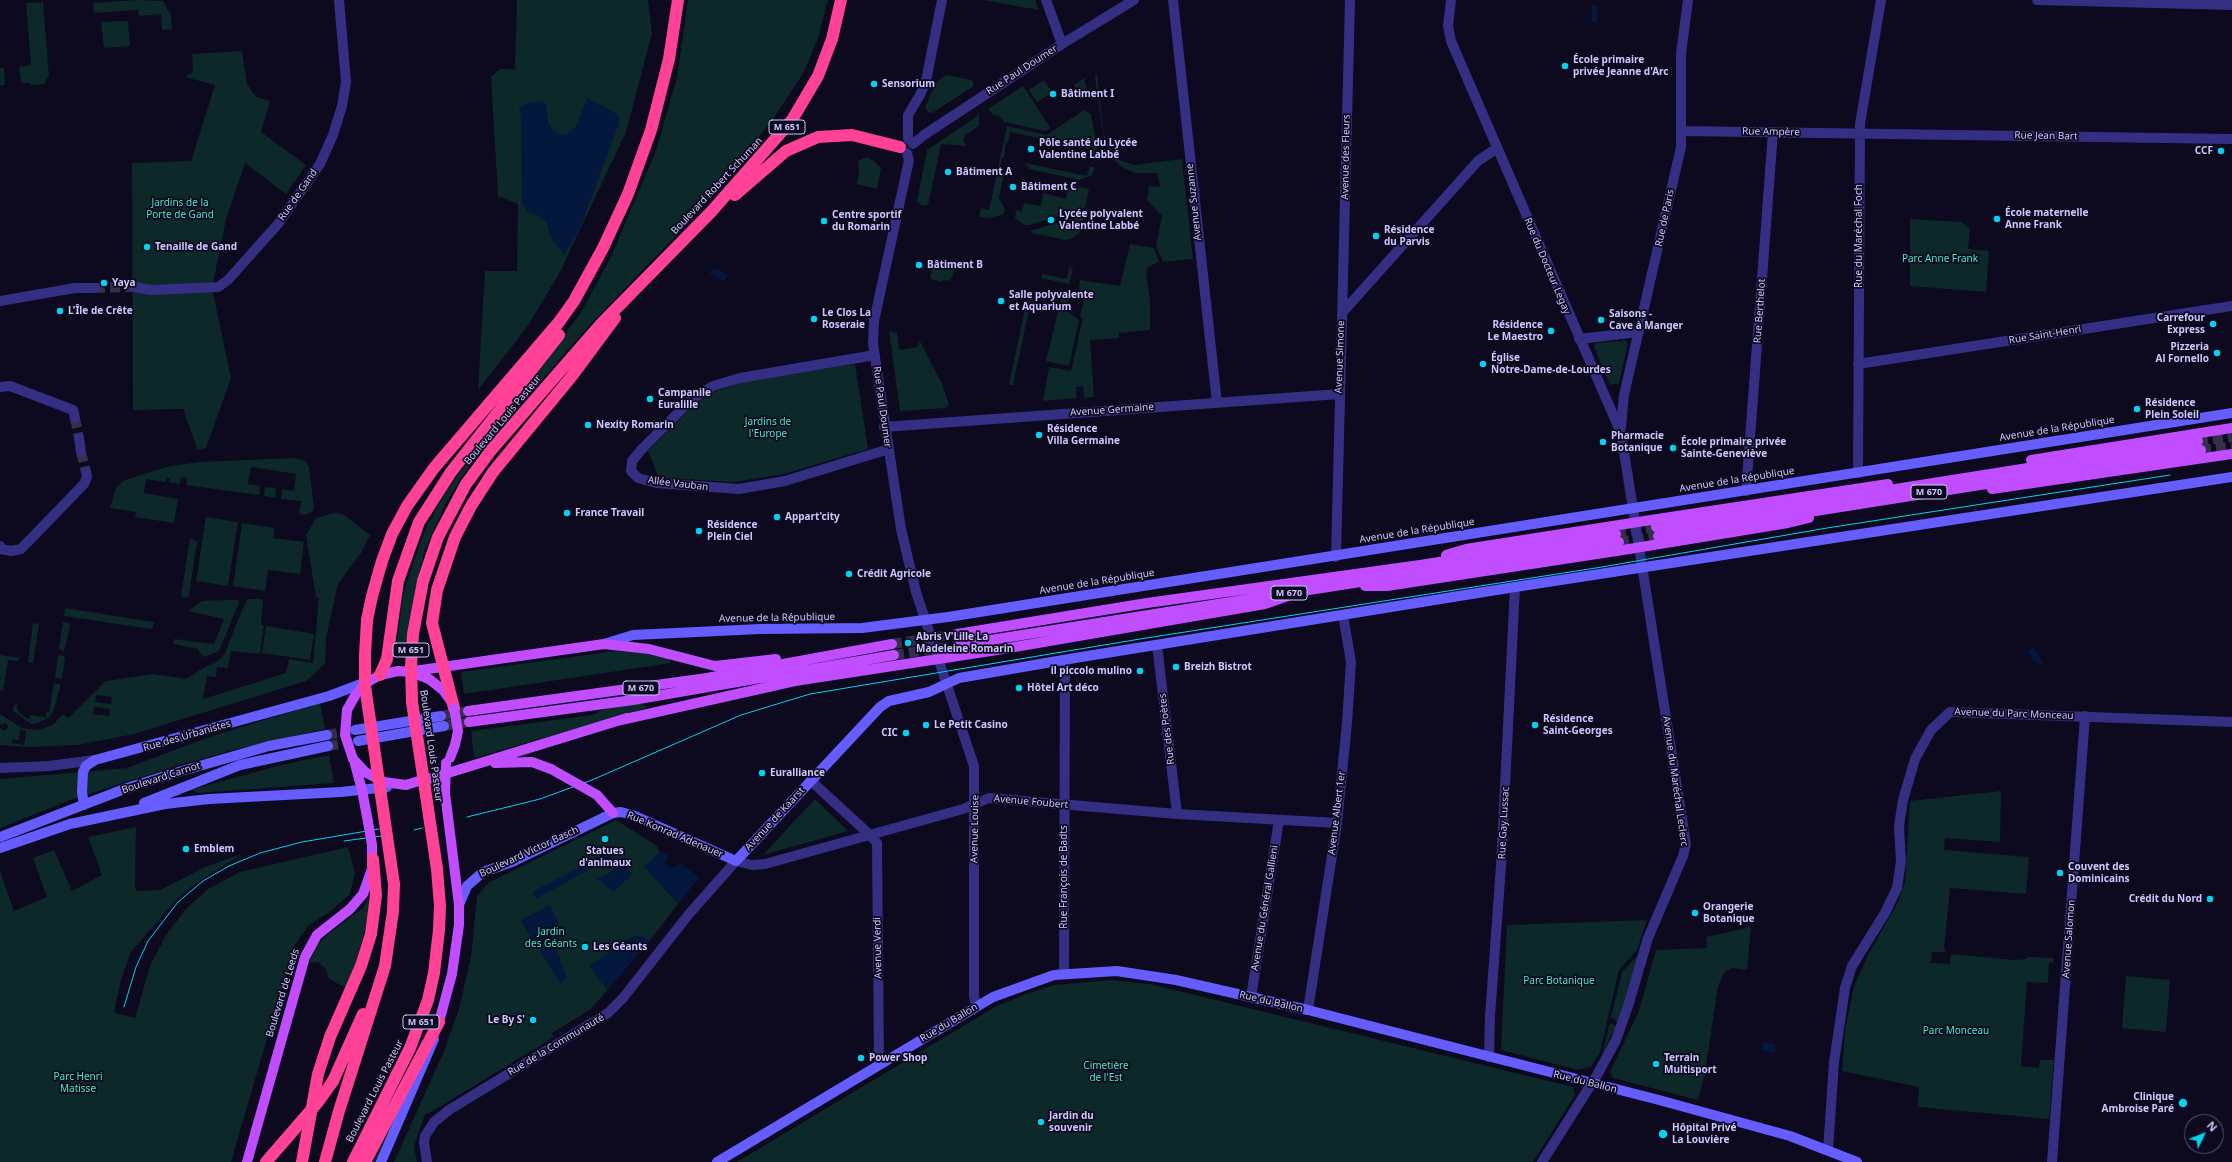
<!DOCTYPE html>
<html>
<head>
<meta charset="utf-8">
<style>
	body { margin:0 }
	#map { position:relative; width:2232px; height:1162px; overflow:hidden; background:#0d091e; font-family:"Noto Sans",sans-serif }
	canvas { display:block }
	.north { position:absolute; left:2184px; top:1114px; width:40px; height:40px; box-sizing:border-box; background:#0d091e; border:1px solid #5a5578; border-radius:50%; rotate:47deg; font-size:11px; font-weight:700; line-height:16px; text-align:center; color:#cec6ff }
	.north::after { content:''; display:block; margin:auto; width:14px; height:18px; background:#00d4f1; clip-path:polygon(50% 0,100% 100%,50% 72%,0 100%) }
</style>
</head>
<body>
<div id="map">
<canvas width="2232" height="1162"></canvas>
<div class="north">N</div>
</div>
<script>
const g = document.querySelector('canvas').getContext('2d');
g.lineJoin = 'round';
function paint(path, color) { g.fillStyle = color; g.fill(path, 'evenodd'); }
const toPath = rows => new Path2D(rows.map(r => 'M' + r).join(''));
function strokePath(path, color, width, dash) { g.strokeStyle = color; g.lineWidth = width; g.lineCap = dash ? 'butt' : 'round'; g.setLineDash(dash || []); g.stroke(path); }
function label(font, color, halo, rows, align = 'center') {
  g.font = font + ' "Noto Sans",sans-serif'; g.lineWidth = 3.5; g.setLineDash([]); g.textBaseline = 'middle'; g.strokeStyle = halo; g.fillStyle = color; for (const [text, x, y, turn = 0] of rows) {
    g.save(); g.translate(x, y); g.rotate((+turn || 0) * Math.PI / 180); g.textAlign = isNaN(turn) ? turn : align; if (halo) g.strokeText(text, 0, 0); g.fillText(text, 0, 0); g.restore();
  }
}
paint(toPath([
	[136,0,163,1,171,15,172,29,162,30,161,14,139,16,138,10,94,13,93,3],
	[517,0,648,0,652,33,626,132,559,274,527,327,478,390,485,271,517,271,518,204,498,196,491,77,500,69,515,69],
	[688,0,828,0,818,38,804,72,771,122,694,217,587,328,486,444,461,478,447,501,425,549,415,589,405,650,396,651,403,595,414,560,427,526,447,490,580,314,611,257,655,153,662,130,677,77],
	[983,0,1035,0,1039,10],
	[43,2,49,76,44,84,31,85,31,83,21,83,19,67,31,65,26,3],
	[128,21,130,46,104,48,101,22],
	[242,51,247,84,256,97,270,101,261,132,306,165,286,194,245,163,226,219,212,288,231,378,206,448,195,450,197,448,183,409,133,410,132,163,191,161,215,85,185,77,193,72,192,54],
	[0,68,4,68,5,85,0,85],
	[946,75,972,80,974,86,932,113,928,112,925,107,937,81],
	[1097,75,1104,135,1116,159,1134,165,1182,159,1193,259,1163,262,1156,246,1162,216,1147,200,1149,186,1160,187,1157,173,1135,173,1123,168,1111,157,1104,139,1095,76],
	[1084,78,1089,98,1081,99,1074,85],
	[1044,80,1052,92,1037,102,1029,90],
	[1023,86,1050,127,1049,129,1045,131,1004,122,999,116,993,115,988,109],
	[1084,110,1091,114,1097,149,1096,161,1091,159,1093,150,1010,132,1008,143,1006,143,1004,158,1002,158,999,171,1004,173,999,198,1005,210,1003,214,992,218,979,217,981,208,989,210,1007,126,1047,135],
	[979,115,979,126,965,135,963,141,967,146,941,144,928,205,922,206,917,201,927,150],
	[866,157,874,161,881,168,877,189,857,184,859,172,858,161],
	[1025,163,1087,176,1090,166,1095,168,1092,175,1079,180,1029,169],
	[1069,185,1089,189,1085,208,1029,225,1024,225,1015,218,1016,210,1022,212,1024,203,1041,206,1043,193,1066,199],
	[1079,217,1083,218,1082,228,1079,233,1071,239,1066,240,1031,233,1032,230],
	[1910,219,1962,222,1970,230,1968,249,1989,251,1986,292,1910,286],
	[1130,244,1154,248,1159,262,1148,267,1146,272,1150,302,1150,330,1119,333,1119,338,1090,340,1094,397,1084,398,1083,387,1076,387,1077,398,1043,401,1049,367,1071,371,1083,318,1080,316,1084,301,1078,299,1080,280,1120,286],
	[934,262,957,266,950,281,943,280,942,282,930,279],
	[1069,268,1073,269,1069,284,1041,278,1042,274,1067,279],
	[1063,291,1070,292,1067,311,1079,320,1069,366,1046,361],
	[1027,299,1031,300,1013,385,1009,385],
	[889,331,897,333,899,350,918,347,919,341,921,343,942,384,949,405,945,408,900,411],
	[1622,340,1625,340,1628,344,1619,383,1610,385,1594,347,1596,343,1619,341,1622,342],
	[855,364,868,449,784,474,734,482,659,478,648,451,695,404,714,392,746,381],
	[295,458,305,461,309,467,314,507,313,511,306,515,299,514,301,501,281,499,282,489,294,491,296,474,251,467,248,484,260,486,259,495,186,485,187,478,181,477,180,484,169,482,170,478,167,478,166,482,146,479,144,493,178,499,174,523,135,517,136,512,110,508,116,488,125,480,170,466,200,462],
	[265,487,276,488,275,498,264,496],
	[334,513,343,514,370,535,361,553,338,584,326,638,325,664,306,681,134,734,78,745,26,747,0,745,0,728,5,731,8,727,6,723,0,725,0,714,22,728,38,730,53,725,61,716,64,715,68,718,106,681,153,674,186,679,205,667,215,663,224,655,247,599,262,599,263,602,261,625,264,625,260,654,231,651,228,668,217,667,216,677,207,676,203,699,286,673,289,659,313,663,319,597,316,597,306,535,316,518],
	[96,695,112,697,111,704,95,702],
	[94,707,110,709,109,716,93,714],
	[20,730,26,731,24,745,12,743,12,739,19,740],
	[206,517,238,522,228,586,196,581],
	[242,523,274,528,273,538,304,542,300,574,268,570,265,591,233,586],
	[190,538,197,541,189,596,184,598,181,595],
	[226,600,238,600,239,603,219,651,205,657,201,655,198,649,173,644,174,639,214,644,224,619,188,611,202,601],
	[65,608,154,622,153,627,151,629,64,616],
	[63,622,69,623,70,626,64,651,59,649],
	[33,623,39,624,33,663,28,662],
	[266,626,314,634,310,660,262,653],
	[616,651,655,654,668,658,671,663,464,694,461,672],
	[0,655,19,658,18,661,8,660,3,691,0,690],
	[58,655,64,656,65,659,62,679,55,678],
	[54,683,60,685,60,687,54,710,49,717,38,723,31,724,13,711,14,705,17,704,17,709,23,716,29,719,30,715,46,717,46,712,49,712],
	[320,703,325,729,237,749,176,766,73,799,0,828,0,779,127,768,209,737],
	[639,703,646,705,647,708,474,758,471,731,593,715,608,707],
	[329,755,334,783,199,793,190,790,281,765],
	[2001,791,2000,842,1945,838,1944,850,2029,857,2026,894,1950,888,1944,947,1945,948,1945,952,1932,952,1931,963,1950,964,1951,954,2014,960,2026,959,2027,957,2053,958,2053,963,2049,962,2048,983,2027,982,2021,1066,2039,1068,2040,1060,2054,1060,2049,1119,1918,1107,1919,1087,1842,1071,1845,1030,1854,986,1869,953,1897,904,1905,882,1910,801],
	[815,799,848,831,763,855,773,844],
	[616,820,657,846,659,851,668,856,664,863,671,868,681,864,699,877,651,939,591,1009,552,1033,554,1037,428,1114,425,1114,414,1146,417,1162,394,1162,444,1051,459,1009,471,956,477,897,488,883],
	[136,827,135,888,137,891,160,890,205,867,244,853,196,883,178,898,131,952,121,979,114,1012,119,1014,135,1018,150,966,166,935,186,909,208,889,240,872,348,847,355,873,350,894,331,911,309,925,294,946,231,1162,0,1162,0,871,14,911,47,897,33,858,54,850,72,891,102,875,88,837],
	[369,897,368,918,354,970,346,988,329,979,325,968,318,962,309,963,316,947,327,935,363,908],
	[1647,920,1637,950,1619,970,1600,1052,1591,1067,1578,1070,1501,1050,1507,925],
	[1751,927,1747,970,1732,968,1724,973,1718,986,1705,1073,1698,1100,1613,1078,1610,1072,1639,1011,1656,950,1707,948,1706,937],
	[1640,953,1618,1022,1611,1017,1622,972],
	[2126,976,2170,980,2166,1032,2122,1028],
	[1109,980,1150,984,1573,1087,1575,1095,1533,1162,737,1162,995,1007,1026,994,1054,985],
	[1611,1023,1616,1026,1602,1055,1609,1026],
	[388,1123,392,1125,376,1162,369,1162]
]), '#0c2828');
paint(toPath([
	[1592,5,1597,5,1597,22,1592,22],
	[587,98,615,113,619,117,619,123,580,228,564,255,550,237,547,223,537,215,529,213,522,203,521,118,519,108,529,103,539,101,546,104,548,121,551,128,557,133,566,135,576,126],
	[715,268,728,275,725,282,710,274,711,270],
	[2034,647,2043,663,2039,665,2037,662,2034,663,2027,651],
	[613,849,617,854,536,899,533,892],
	[660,852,668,856,664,863,671,868,681,864,699,877,678,904,644,867],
	[624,865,632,874,614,892,597,879],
	[549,905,559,923,550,932,567,978,560,983,520,919,532,915],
	[641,935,650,941,607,990,589,966,631,937],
	[1763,1042,1775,1044,1775,1052,1761,1051]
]), '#04173c');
strokePath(toPath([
	[95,288,134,287],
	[75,418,79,438],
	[81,452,86,472]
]), '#342f4b', 10, [10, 5]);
strokePath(toPath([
	[441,716,468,711],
	[327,735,353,730],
	[328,746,356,741]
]), '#342f4b', 10, [10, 5]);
strokePath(toPath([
	[2198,441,2232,437],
	[2201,450,2232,447],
	[1616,534,1656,527],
	[1619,542,1658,536],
	[892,644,957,634],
	[894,655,959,645],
	[444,726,469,722]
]), '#342f4b', 10, [10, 5]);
strokePath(toPath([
	[1046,0,1062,44],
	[1173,0,1217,403],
	[1451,0,1448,26,1451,41,1621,433,1686,844,1683,856,1648,938,1629,1003,1616,1040,1597,1075,1542,1162],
	[2037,0,2232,5],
	[1682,131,2232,139],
	[908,139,908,115,920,95,926,81,942,0],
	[913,144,924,135,1062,44,1134,0],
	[907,153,909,160,874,321,873,344,901,529,916,592,974,766,974,997,977,1006],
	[134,287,152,290,218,287,228,280,278,224,320,164,333,135,342,106,346,82,339,0],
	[0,301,75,288,95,288],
	[1342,313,1478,161,1497,148],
	[1579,339,1639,332],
	[875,355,740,378,713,386,692,399,642,449,632,461,631,471,638,478,656,483,739,489,785,481,889,449],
	[1858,364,2232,306],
	[0,387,10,386,73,410,75,418],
	[884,427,1339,394],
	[1621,427,1624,395,1681,147,1681,54,1688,0],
	[79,438,81,452],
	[1858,473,1860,124,1881,0],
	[1746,491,1773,132],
	[0,546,1,549,11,551,21,549,84,484,87,477,86,472],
	[1336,557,1350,0],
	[1157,645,1177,814],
	[0,768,49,766,95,760],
	[810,780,870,835,877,843,879,1064],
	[1064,974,1065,660],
	[1251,997,1279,820],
	[1308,1010,1337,823,1347,723,1351,662,1343,615],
	[1489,1057,1490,1016,1501,866,1515,587],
	[1828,1150,1834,1062,1845,988,1852,966,1885,913,1897,888,1901,861,1899,826,1903,800,1915,759,1931,730,1950,712,2232,722],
	[427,1162,424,1143,425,1136,434,1122,449,1110,608,1013,623,998,689,914,736,861,752,865,765,864,963,809,989,798,1177,814,1337,823],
	[2052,1162,2085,716]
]), '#342f82', 10);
strokePath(toPath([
	[604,644,633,635,760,629,862,628,948,617,2232,413],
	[355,730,441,716],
	[358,741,444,726],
	[144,803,240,765,328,746],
	[84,805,82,792,83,772,86,766,95,760,329,696,369,681],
	[0,837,127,788,168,775,269,746,327,735],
	[0,848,70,824,165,804,209,799,341,792,387,787],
	[459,905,467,886,483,872,512,862,613,813,621,812,635,816,736,861,880,707,889,701,929,692,959,678,1075,658,1515,587,2232,477],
	[381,1162,434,1039],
	[717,1162,993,997,1054,975,1117,971,1176,980,1308,1010,1659,1100,1790,1136,1857,1162]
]), '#655dff', 10);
strokePath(toPath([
	[2031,460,2232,428],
	[1992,489,2232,454],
	[1656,527,2198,441],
	[1658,536,2201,450],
	[1446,555,1466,549,1651,520,1888,484],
	[1365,586,1387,586,1623,550,1788,523,1809,518],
	[1296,592,1619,542],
	[957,634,1147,603,1420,565,1616,534],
	[959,645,1281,594],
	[407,672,604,644,649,649,715,666,776,659],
	[347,710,356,694,366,683,380,675,398,671,411,672,429,679,443,690,451,701],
	[468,711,707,678,892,644],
	[621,720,795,681,997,650,1265,604,1302,591],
	[469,722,633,700,894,655],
	[353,759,365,772,384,782,406,785,428,778],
	[495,763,532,762,551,769],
	[355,764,362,790,368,822],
	[422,781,627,718],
	[597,795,613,813],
	[439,1022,452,974,459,925,459,905,445,793,446,763],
	[247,1162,305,957,317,935,350,909,363,894,372,869,372,845]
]), '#c04dff', 10);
strokePath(toPath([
	[735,195,786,151,818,137,852,135,900,147],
	[492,449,601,324,711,212,792,120,818,76,832,39,841,0],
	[367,620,372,596,382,561,392,534,407,506,434,468,559,322,574,301,603,248,628,194,651,130,669,59,678,0],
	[380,675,387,659,398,581,419,522,451,472,559,335],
	[454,708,432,623,437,590,455,537,471,506,493,472,572,376,615,318],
	[333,1081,363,1014],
	[266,1162,286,1139],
	[302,1162,318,1074,330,1037,361,966,371,934,376,895,373,859],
	[325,1162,339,1111,385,966,393,911,394,884],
	[353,1162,410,1048,428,1000,434,973,439,930,440,906,437,869],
	[365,1162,439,1022]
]), '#ff4198', 12);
strokePath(toPath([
	[467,817,540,799,592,780,741,715,810,694,1140,639,1602,567,1827,528,2170,475],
	[414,830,422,828],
	[344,841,381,836],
	[124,1007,136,967,148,941,178,902,203,881,229,866,260,853,302,842,379,829]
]), '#00d4f1', 1);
strokePath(toPath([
	[347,710,345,735,353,759],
	[450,758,455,745,458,731,454,708],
	[551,769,597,795],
	[368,822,372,845]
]), '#c04dff', 10);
strokePath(toPath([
	[367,620,365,655,365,686,394,884],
	[437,869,412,702,411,666,413,634,423,581,438,537,466,484,492,449],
	[286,1139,318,1102,333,1081]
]), '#ff4198', 12);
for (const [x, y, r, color] of [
	[1565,66,4,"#00d4f1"],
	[874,84,4,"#00d4f1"],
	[1053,94,4,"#00d4f1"],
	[1031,149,4,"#00d4f1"],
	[2221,151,4,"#00d4f1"],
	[948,172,4,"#00d4f1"],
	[1013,187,4,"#00d4f1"],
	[1997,219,4,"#00d4f1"],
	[1051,220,4,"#00d4f1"],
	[824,221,4,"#00d4f1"],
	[1376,236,4,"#00d4f1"],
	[147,247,4,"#00d4f1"],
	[919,265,4,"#00d4f1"],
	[104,283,4,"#00d4f1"],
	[1001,301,4,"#00d4f1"],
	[60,311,4,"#00d4f1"],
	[814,319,4,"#00d4f1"],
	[1601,320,4,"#00d4f1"],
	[2213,324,4,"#00d4f1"],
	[1551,331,4,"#00d4f1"],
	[2217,353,4,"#00d4f1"],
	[1483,364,4,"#00d4f1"],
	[650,399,4,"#00d4f1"],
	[2137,409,4,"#00d4f1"],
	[588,425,4,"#00d4f1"],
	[1039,435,4,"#00d4f1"],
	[1603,442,4,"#00d4f1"],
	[1673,448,4,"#00d4f1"],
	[567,513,4,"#00d4f1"],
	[777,517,4,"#00d4f1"],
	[699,531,4,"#00d4f1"],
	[849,574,4,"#00d4f1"],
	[908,643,4,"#00d4f1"],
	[1176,667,4,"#00d4f1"],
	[1140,671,4,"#00d4f1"],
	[1019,688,4,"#00d4f1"],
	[926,725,4,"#00d4f1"],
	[1535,725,4,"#00d4f1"],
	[906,733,4,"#00d4f1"],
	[762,773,4,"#00d4f1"],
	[605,839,4,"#00d4f1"],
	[186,849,4,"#00d4f1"],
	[2060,873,4,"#00d4f1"],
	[2210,899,4,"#00d4f1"],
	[1695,913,4,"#00d4f1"],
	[585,947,4,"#00d4f1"],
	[533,1020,4,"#00d4f1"],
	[861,1058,4,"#00d4f1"],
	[1656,1064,4,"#00d4f1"],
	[2183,1103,5,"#00d4f1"],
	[1041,1122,4,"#00d4f1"],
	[1663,1134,5,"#00d4f1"]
]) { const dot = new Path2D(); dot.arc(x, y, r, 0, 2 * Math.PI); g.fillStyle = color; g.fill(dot); strokePath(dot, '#0d091e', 1.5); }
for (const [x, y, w] of [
	[787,127,36],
	[1929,492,36],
	[1289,593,36],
	[411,650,36],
	[641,688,36],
	[421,1022,36]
]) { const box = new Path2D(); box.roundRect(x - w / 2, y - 7, w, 14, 3); g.fillStyle = '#0d091e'; g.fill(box); strokePath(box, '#cec6ff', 1); }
label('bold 9px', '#cec6ff', null, [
	["M 651",787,127],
	["M 670",1929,492],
	["M 670",1289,593],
	["M 651",411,650],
	["M 670",641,688],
	["M 651",421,1022]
]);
label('bold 10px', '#cec6ff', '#0d091e', [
	["École primaire",1573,60],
	["privée Jeanne d'Arc",1573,72],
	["Sensorium",882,84],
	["Bâtiment I",1061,94],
	["Pôle santé du Lycée",1039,143],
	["Valentine Labbé",1039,155],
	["CCF",2213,151,"right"],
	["Bâtiment A",956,172],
	["Bâtiment C",1021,187],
	["École maternelle",2005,213],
	["Anne Frank",2005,225],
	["Lycée polyvalent",1059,214],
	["Valentine Labbé",1059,226],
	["Centre sportif",832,215],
	["du Romarin",832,227],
	["Résidence",1384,230],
	["du Parvis",1384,242],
	["Tenaille de Gand",155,247],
	["Bâtiment B",927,265],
	["Yaya",112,283],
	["Salle polyvalente",1009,295],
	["et Aquarium",1009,307],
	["L'Île de Crête",68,311],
	["Le Clos La",822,313],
	["Roseraie",822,325],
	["Saisons -",1609,314],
	["Cave à Manger",1609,326],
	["Carrefour",2205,318,"right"],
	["Express",2205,330,"right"],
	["Résidence",1543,325,"right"],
	["Le Maestro",1543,337,"right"],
	["Pizzeria",2209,347,"right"],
	["Al Fornello",2209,359,"right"],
	["Église",1491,358],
	["Notre-Dame-de-Lourdes",1491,370],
	["Campanile",658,393],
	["Euralille",658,405],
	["Résidence",2145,403],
	["Plein Soleil",2145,415],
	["Nexity Romarin",596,425],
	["Résidence",1047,429],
	["Villa Germaine",1047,441],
	["Pharmacie",1611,436],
	["Botanique",1611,448],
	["École primaire privée",1681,442],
	["Sainte-Geneviève",1681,454],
	["France Travail",575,513],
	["Appart'city",785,517],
	["Résidence",707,525],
	["Plein Ciel",707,537],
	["Crédit Agricole",857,574],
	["Abris V'Lille La",916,637],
	["Madeleine Romarin",916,649],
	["Breizh Bistrot",1184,667],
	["il piccolo mulino",1132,671,"right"],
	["Hôtel Art déco",1027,688],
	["Résidence",1543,719],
	["Saint-Georges",1543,731],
	["Le Petit Casino",934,725],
	["CIC",898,733,"right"],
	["Euralliance",770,773],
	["Emblem",194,849],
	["Statues",605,851,"center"],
	["d'animaux",605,863,"center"],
	["Couvent des",2068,867],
	["Dominicains",2068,879],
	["Crédit du Nord",2202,899,"right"],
	["Orangerie",1703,907],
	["Botanique",1703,919],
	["Les Géants",593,947],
	["Le By S'",525,1020,"right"],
	["Power Shop",869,1058],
	["Terrain",1664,1058],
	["Multisport",1664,1070],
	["Clinique",2174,1097,"right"],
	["Ambroise Paré",2174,1109,"right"],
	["Jardin du",1049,1116],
	["souvenir",1049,1128],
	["Hôpital Privé",1672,1128],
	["La Louvière",1672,1140]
], 'left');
label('10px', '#cec6ff', '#0d091e', [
	["Rue Paul Doumer",1022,70,-33],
	["Rue Ampère",1771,132,1],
	["Rue Jean Bart",2046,136,1],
	["Avenue des Fleurs",1346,157,-89],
	["Boulevard Robert Schuman",717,186,-47],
	["Rue de Gand",298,195,-55],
	["Avenue Suzanne",1194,202,-96],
	["Rue de Paris",1665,218,-78],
	["Rue du Maréchal Foch",1859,236,-90],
	["Rue du Docteur Legay",1547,266,67],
	["Rue Berthelot",1760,311,-86],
	["Rue Saint-Henri",2045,335,-9],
	["Avenue Simone",1340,357,-88],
	["Rue Paul Doumer",882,407,82],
	["Avenue Germaine",1112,410,-4],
	["Boulevard Louis Pasteur",503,420,-50],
	["Avenue de la République",2057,429,-9],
	["Avenue de la République",1737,480,-9],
	["Allée Vauban",678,484,7],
	["Avenue de la République",1417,531,-9],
	["Avenue de la République",1097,582,-9],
	["Avenue de la République",777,618,-1],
	["Avenue du Parc Monceau",2014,714,2],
	["Rue des Poètes",1167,729,-97],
	["Rue des Urbanistes",187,736,-16],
	["Boulevard Louis Pasteur",431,746,82],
	["Boulevard Carnot",161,778,-18],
	["Avenue du Maréchal Leclerc",1675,781,82],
	["Avenue Foubert",1031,802,5],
	["Avenue Albert 1er",1337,813,-83],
	["Avenue de Kaarst",775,819,-47],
	["Rue Gay Lussac",1504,823,-87],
	["Avenue Louise",975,829,-89],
	["Rue Konrad Adenauer",675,835,23],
	["Boulevard Victor Basch",529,852,-25],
	["Rue François de Badts",1064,877,-90],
	["Avenue du Général Gallieni",1265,908,-81],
	["Avenue Salomon",2069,939,-86],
	["Avenue Verdi",878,948,-91],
	["Boulevard de Leeds",283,993,-73],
	["Rue du Ballon",1271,1002,13],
	["Rue du Ballon",949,1023,-31],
	["Rue de la Communauté",556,1045,-31],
	["Rue du Ballon",1585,1082,14],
	["Boulevard Louis Pasteur",375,1091,-63]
]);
label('10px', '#46ebc5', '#0d091e', [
	["Jardins de la",180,203],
	["Porte de Gand",180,215],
	["Parc Anne Frank",1940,259],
	["Jardins de",768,422],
	["l'Europe",768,434],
	["Jardin",551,932],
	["des Géants",551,944],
	["Parc Botanique",1559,981],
	["Parc Monceau",1956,1031],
	["Cimetière",1106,1066],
	["de l'Est",1106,1078],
	["Parc Henri",78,1077],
	["Matisse",78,1089]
]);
</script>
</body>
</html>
